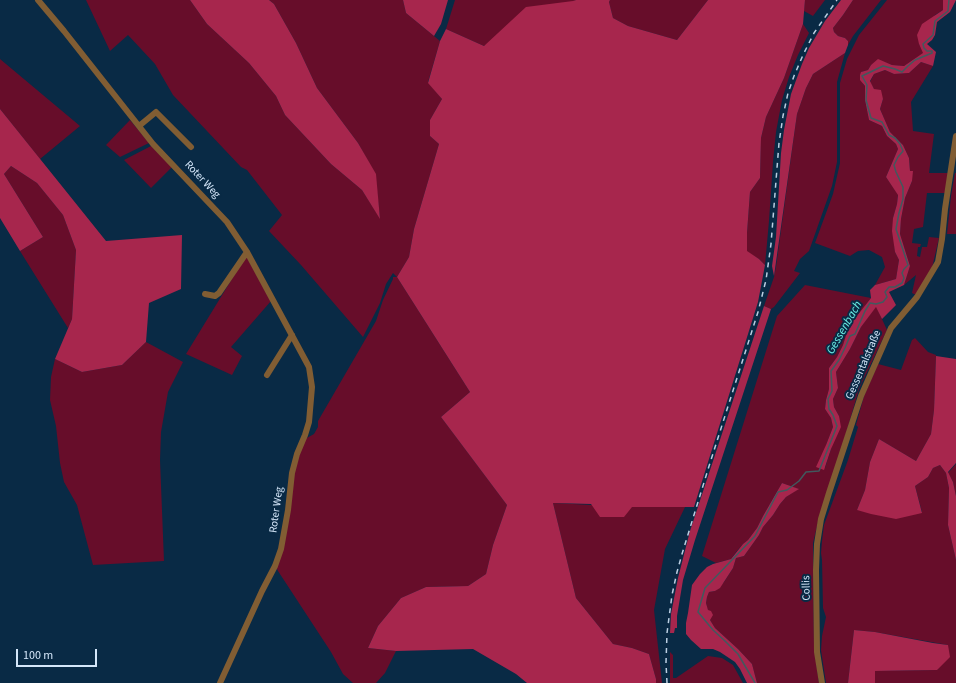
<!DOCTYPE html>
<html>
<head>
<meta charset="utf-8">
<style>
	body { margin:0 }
	#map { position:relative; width:956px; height:683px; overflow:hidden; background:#092a45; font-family:"Source Sans 3",sans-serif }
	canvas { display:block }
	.scale { position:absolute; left:16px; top:649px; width:81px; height:18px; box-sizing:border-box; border:2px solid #d4e6f9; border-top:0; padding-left:5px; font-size:12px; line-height:14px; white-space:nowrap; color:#d4e6f9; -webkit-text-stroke:3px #092a45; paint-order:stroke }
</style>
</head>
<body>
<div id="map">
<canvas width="956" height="683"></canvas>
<div class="scale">100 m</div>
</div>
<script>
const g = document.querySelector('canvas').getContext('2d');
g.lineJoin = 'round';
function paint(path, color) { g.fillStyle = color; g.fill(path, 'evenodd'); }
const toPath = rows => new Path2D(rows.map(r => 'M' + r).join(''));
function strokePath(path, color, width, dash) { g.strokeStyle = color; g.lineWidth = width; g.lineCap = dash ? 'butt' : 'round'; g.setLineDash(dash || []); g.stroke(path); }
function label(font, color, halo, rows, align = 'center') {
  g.font = font + ' "Source Sans 3",sans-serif'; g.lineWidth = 4; g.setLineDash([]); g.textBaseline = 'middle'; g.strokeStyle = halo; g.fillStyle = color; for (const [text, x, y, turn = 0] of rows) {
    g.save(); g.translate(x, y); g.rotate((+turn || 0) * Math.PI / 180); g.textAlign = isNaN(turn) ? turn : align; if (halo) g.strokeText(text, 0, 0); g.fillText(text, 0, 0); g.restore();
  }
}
paint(toPath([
	[86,0,190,0,207,24,249,63,276,96,285,115,331,164,362,190,380,218,375,174,358,143,317,88,296,43,274,4,269,0,403,0,406,13,440,41,428,82,442,99,430,120,430,136,439,144,414,229,409,257,397,277,470,392,441,417,507,505,493,545,486,574,468,586,426,587,401,598,378,626,368,648,396,651,385,673,376,683,353,683,343,674,331,652,278,571,276,567,293,472,305,439,314,434,318,427,318,421,376,321,383,300,393,279,393,277,397,277,393,273,386,284,380,303,363,337,301,265,269,231,282,215,247,170,241,167,173,95,155,64,128,35,110,51],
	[455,0,576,0,484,46,446,29],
	[610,0,708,0,677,40,628,26,613,18,609,2],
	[805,0,825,0,813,16,804,11],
	[853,0,881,0,853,36,848,45,848,41,845,38,838,36,834,32,833,28,843,15],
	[887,0,943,0,943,10,935,15,919,44,924,53,904,66,892,65,884,62,871,65,868,70,861,72,863,84,865,86,865,100,869,120,882,126,887,136,896,144,898,149,886,177,898,194,897,204,893,218,895,252,899,260,896,279,875,285,885,267,882,257,869,250,858,251,850,256,815,243,833,194,840,163,840,83,847,59,859,35],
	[803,24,809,33,798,55,789,77,782,100,776,132,773,162,769,221,765,265,759,259,747,252,747,233,750,192,760,178,761,138,766,117,784,78],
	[845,53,837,82,837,162,832,186,809,251,800,259,794,271,800,273,774,307,771,309,764,306,774,277,776,267,797,114,806,88,813,74],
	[0,59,80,126,40,159,0,109],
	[921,62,933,66,911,102,913,131,934,134,929,173,948,173,946,193,927,193,923,227,914,229,912,243,921,244,920,247,918,247,917,256,920,257,922,247,927,247,929,237,939,238,932,268,916,295,912,293,916,275,904,285,910,266,900,234,901,219,905,198,912,181,910,171,909,158,903,145,890,132,880,109,883,99,874,89,870,82,874,74,885,70,894,74,909,73],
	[130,120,149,143,120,157,106,145],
	[151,146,172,167,151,188,124,160],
	[11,166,37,183,63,215,76,250,72,319,68,328,20,251,43,237,4,174],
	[955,173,956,173,956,234,947,234,951,196],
	[246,256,271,301,231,347,242,356,232,375,186,354],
	[805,285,871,298,850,326,843,345,837,357,829,368,829,389,826,400,825,409,831,418,833,427,826,445,825,468,831,449,839,416,834,407,833,399,838,388,836,372,850,349,861,327,876,306,887,330,859,389,842,447,818,522,813,543,813,562,814,647,819,683,757,683,752,664,738,649,715,628,710,620,706,603,707,597,709,592,715,591,724,582,733,568,736,558,744,556,759,535,763,527,773,515,780,504,786,497,798,489,782,483,763,516,757,528,748,540,743,544,736,552,731,559,716,563,702,556,777,316],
	[915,338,928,352,936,355,934,410,931,434,916,461,879,439,870,462,865,490,857,510,922,512,915,486,928,477,933,468,940,465,946,473,949,488,948,525,956,560,956,683,875,683,875,671,937,670,948,645,875,632,854,630,848,683,826,683,821,650,822,636,826,617,823,608,822,560,821,553,822,541,824,525,848,460,858,427,856,425,864,396,878,364,901,370,912,340],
	[146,342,183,362,168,392,161,432,160,460,164,561,93,565,77,505,64,482,60,463,56,426,50,400,51,377,55,359,82,372,122,365],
	[956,464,956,496,953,482,948,473],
	[553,503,632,507,685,507,665,549,654,610,662,683,656,683,656,679,649,654,632,648,613,644,576,598],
	[670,652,673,655,673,678,676,678,708,656,722,658,733,665,743,683,670,683]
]), '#670d2a');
paint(toPath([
	[190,0,269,0,274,4,296,43,317,88,358,143,376,174,380,219,362,190,331,164,285,115,276,96,249,63,207,24],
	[403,0,448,0,441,24,434,36,406,13],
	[576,0,610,0,609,2,613,18,628,26,677,40,708,0,805,0,803,24,784,78,766,117,761,138,760,178,750,192,747,233,747,251,759,259,765,265,762,281,758,302,694,507,632,507,624,517,600,517,591,504,553,503,576,598,613,644,632,648,649,654,656,679,656,683,527,683,516,674,473,649,396,651,368,648,378,626,401,598,426,587,468,586,486,574,493,545,507,505,441,417,470,392,397,277,409,257,414,229,439,144,430,136,430,120,442,99,428,83,440,41,446,29,484,46,526,7,573,1],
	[841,0,853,0,843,15,833,28,834,32,838,36,845,38,848,41,848,45,845,53,813,74,806,88,797,114,774,276,772,266,776,237,781,153,784,130,791,94,802,64,809,48,825,21],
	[943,0,956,0,950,12,937,22,935,35,932,40,927,44,936,52,933,66,921,62,909,73,894,74,885,70,874,74,870,81,874,89,881,90,883,99,880,109,890,132,903,145,909,158,910,171,913,171,912,181,905,198,901,219,900,234,910,266,904,285,889,292,896,305,882,319,876,307,861,327,850,349,836,372,838,388,833,399,834,407,839,416,841,427,831,449,824,470,816,467,826,445,833,427,831,418,825,409,826,400,829,389,829,368,837,357,843,345,849,326,871,298,870,290,875,285,896,279,899,260,895,252,892,231,893,218,897,204,898,195,886,177,898,149,896,144,887,136,882,126,869,120,865,100,865,86,860,80,860,75,861,72,868,70,871,65,878,59,892,65,904,66,923,53,919,44,917,35,922,24,943,10],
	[0,109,106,241,182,235,181,289,149,303,146,342,122,365,82,372,55,359,72,319,76,250,63,215,37,183,11,166,4,174,43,237,20,251,0,218],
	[764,306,771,309,695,540,683,580,677,616,677,628,675,628,674,633,670,633,671,614,678,578,690,531],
	[936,356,956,359,956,463,948,472,953,482,956,496,956,560,948,525,949,488,946,473,940,465,933,468,928,477,915,486,922,513,896,519,871,514,857,510,865,490,870,462,879,439,916,461,931,434,934,410],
	[782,483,799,489,786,497,780,504,773,515,763,527,759,535,744,556,736,558,733,568,720,588,715,591,709,592,707,597,706,603,708,610,711,611,713,615,710,620,715,628,738,649,752,664,757,683,747,683,740,669,735,662,720,652,713,649,701,649,691,640,686,634,686,623,688,613,692,585,700,574,707,567,713,564,731,559,743,544,748,540,757,528,763,516],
	[854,630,875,632,933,643,948,645,950,657,937,670,875,671,875,683,848,683]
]), '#a7264d');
strokePath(toPath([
	[755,683,738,654,725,641,713,630,698,612,705,588,755,536,778,492,787,490,799,481,806,472,819,471,837,426,833,415,829,409,828,399,832,391,831,371,839,360,845,348,850,336,855,334,865,311,870,303,876,304,883,302,887,297,885,292,889,287,895,287,902,283,904,278,902,273,904,269,908,265,896,229,899,213,903,199,903,187,896,172,894,165,898,157,903,151,900,144,895,138,889,135,882,122,871,118,866,100,867,85,862,76,883,66,895,69,902,72,908,66,915,60,932,53,932,51,927,51,924,48,923,44,933,35,935,21,948,11,949,0]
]), '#41595e', 1.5);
strokePath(toPath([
	[38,0,64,31,153,144,227,222,247,252,309,367,312,387,309,422,305,435,297,454,292,473,288,510,281,549,275,566,262,591,220,683],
	[139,126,156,112,191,147],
	[205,294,215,296,219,293,247,252],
	[267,375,292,335],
	[822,683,817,652,816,570,817,544,821,519,829,493,861,396,891,328,917,297,938,262,942,239,945,209,956,136]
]), '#815d33', 6);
strokePath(toPath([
	[667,683,666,663,667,633,672,595,677,572,682,554,710,463,758,312,766,280,771,244,779,143,783,116,788,93,794,76,803,55,814,33,837,0]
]), '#bbcfe3', 1.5, [5, 5]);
label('11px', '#d4e6f9', '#092a45', [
	["Roter Weg",202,180,47],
	["Gessentalstraße",864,365,-67],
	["Roter Weg",277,510,-82],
	["Collis",807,588,-91]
]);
label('italic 12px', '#6aeee5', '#092a45', [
	["Gessenbach",845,328,-60]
]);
</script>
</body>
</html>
